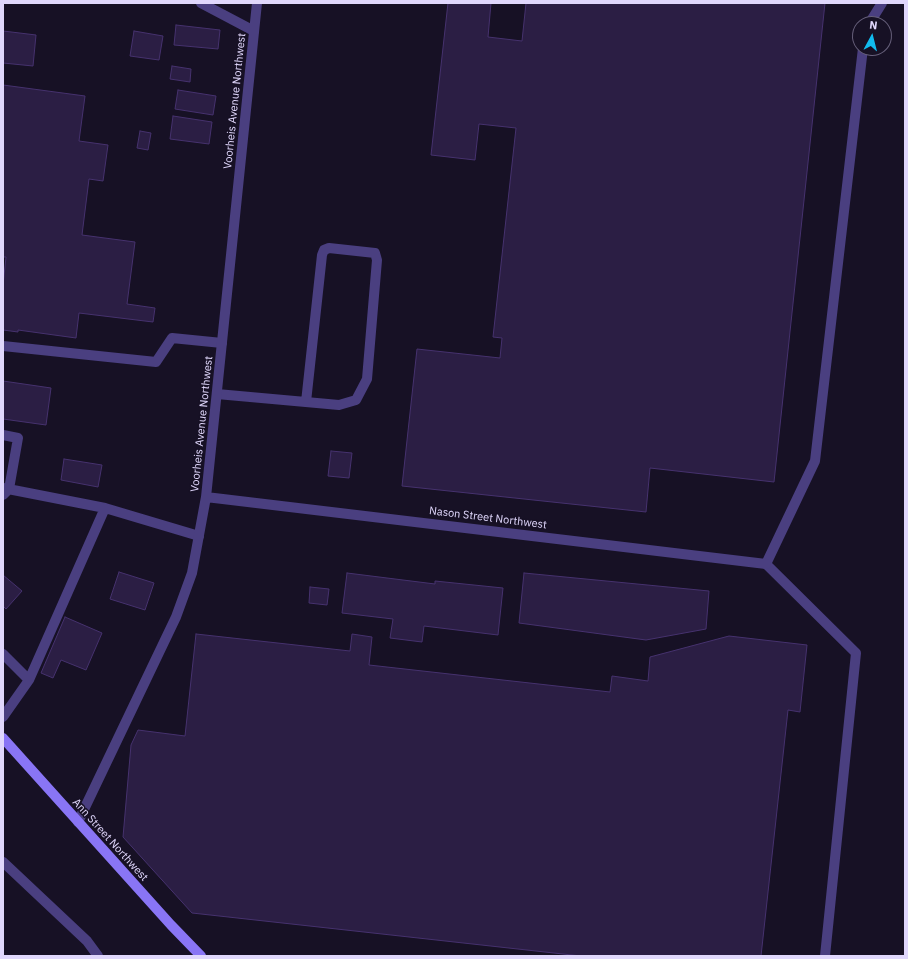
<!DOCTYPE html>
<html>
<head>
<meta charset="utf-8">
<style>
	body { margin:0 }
	#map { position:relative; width:908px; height:959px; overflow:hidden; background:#171125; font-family:"IBM Plex Sans",sans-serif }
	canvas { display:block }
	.frame { position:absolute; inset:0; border:4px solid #e0d7fc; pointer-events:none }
	.north { position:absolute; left:852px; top:16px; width:40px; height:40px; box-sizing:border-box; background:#171125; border:1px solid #67607b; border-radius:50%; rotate:7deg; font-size:11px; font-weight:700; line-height:16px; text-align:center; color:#e0d7fc }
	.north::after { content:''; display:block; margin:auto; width:14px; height:18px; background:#1be; clip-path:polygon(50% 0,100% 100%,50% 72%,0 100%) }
</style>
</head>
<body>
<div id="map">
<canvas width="908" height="959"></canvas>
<div class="frame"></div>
<div class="north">N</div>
</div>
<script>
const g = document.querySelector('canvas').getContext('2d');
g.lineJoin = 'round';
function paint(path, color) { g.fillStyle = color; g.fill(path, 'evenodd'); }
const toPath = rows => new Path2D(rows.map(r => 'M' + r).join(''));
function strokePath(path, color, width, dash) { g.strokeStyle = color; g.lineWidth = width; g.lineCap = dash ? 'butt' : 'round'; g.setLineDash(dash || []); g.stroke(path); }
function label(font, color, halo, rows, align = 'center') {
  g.font = font + ' "IBM Plex Sans",sans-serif'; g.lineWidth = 3; g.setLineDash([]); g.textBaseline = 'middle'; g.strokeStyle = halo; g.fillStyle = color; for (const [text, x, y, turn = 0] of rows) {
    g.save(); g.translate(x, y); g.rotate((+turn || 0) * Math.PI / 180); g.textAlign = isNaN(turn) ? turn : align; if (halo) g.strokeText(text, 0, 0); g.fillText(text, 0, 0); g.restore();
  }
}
const building = toPath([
	[448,3,491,3,488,37,522,41,526,3,825,3,774,482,650,468,646,512,402,486,417,349,500,358,502,338,493,337,516,128,479,124,475,160,431,155,448,3],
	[176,25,220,30,218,49,174,45,176,25],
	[3,31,36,35,33,66,3,63,3,31],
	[134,31,163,36,159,60,130,56,134,31],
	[172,66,191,69,190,82,170,79,172,66],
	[3,85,85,96,79,141,108,145,103,181,89,179,82,235,135,242,127,304,155,308,153,322,79,313,76,338,18,330,18,332,3,330,3,285,6,257,3,257,3,85],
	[178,90,216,96,213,115,175,109,178,90],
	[173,116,212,122,209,144,170,139,173,116],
	[140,131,151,133,148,150,137,148,140,131],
	[3,381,51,388,46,425,3,419,3,381],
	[331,451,352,453,349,478,328,476,331,451],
	[64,459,102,465,98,487,61,480,64,459],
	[119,572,154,583,145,610,110,599,119,572],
	[347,573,435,584,435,581,503,588,498,635,424,626,422,642,390,638,393,619,342,613,347,573],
	[524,573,709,591,706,629,646,640,519,623,524,573],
	[3,575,22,591,6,609,3,606,3,575],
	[310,587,329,589,327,605,309,603,310,587],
	[65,617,102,633,86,670,61,660,53,678,41,673,65,617],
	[196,634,350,651,352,634,372,637,369,665,610,692,612,676,648,681,650,657,729,636,807,645,800,712,788,710,761,956,581,956,192,913,123,837,131,745,138,730,185,736,196,634]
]);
paint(building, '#2b1e44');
strokePath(building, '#46326e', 1);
strokePath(toPath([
	[201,3,254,31],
	[869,24,882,3],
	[3,346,156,362,172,338,222,343],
	[217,394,339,405,356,400,367,379,377,260,375,253,329,248,324,250,322,255,306,402],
	[3,435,18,438,9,489,3,495],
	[3,488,105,508,29,680],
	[105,508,199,536],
	[3,654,29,680,3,717],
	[3,862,87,941,98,956],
	[825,956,856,653,766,564,815,461,863,48]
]), '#4a3f80', 10);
strokePath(toPath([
	[206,497,766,564],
	[78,822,176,617,192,573,206,497,257,3]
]), '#4a3f80', 10);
strokePath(toPath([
	[3,738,171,925,201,956]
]), '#8975f5', 10);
label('11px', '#e0d7fc', '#171125', [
	["Voorheis Avenue Northwest",235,101,-84],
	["Voorheis Avenue Northwest",202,424,-84],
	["Nason Street Northwest",488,518,7],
	["Ann Street Northwest",110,840,48]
]);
</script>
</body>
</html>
